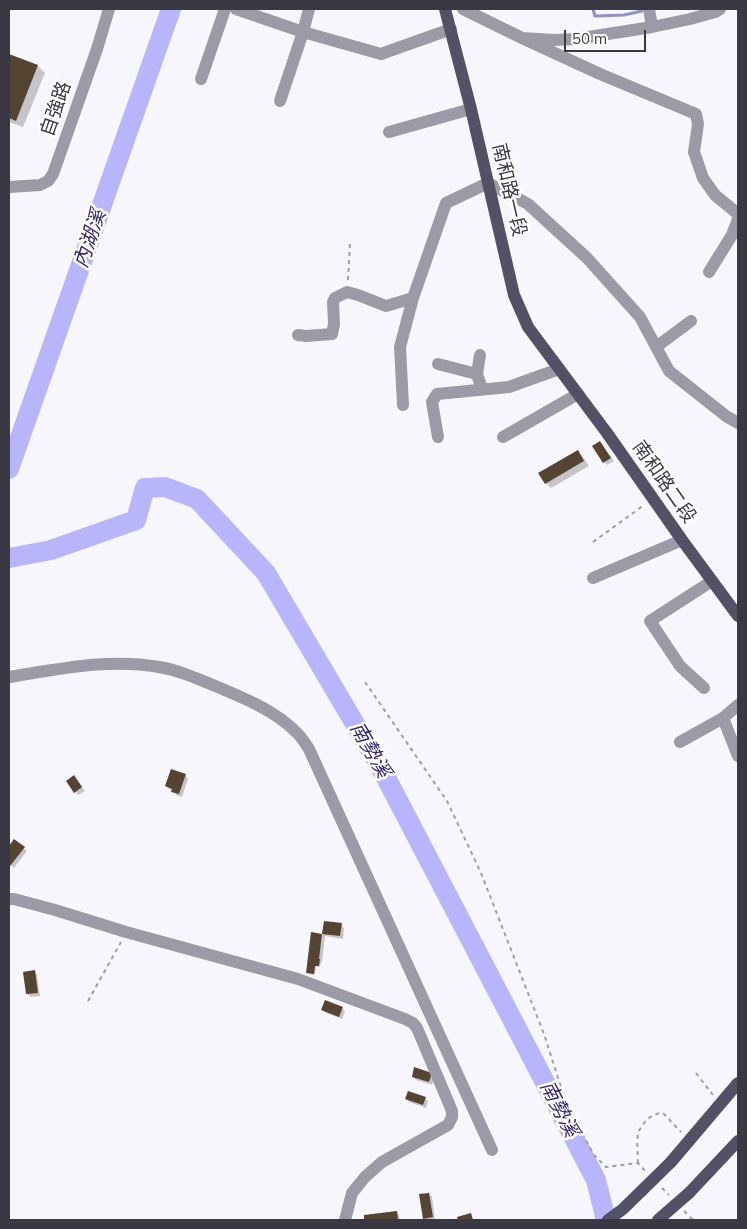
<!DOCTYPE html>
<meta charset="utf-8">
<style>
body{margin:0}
#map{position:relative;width:747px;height:1229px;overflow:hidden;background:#f6f6fc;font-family:Mulish,sans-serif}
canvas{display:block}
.frame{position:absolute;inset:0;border:10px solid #393843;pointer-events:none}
.scale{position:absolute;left:564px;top:30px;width:82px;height:22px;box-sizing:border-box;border:2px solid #393843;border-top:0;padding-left:6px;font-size:15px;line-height:18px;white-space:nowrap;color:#393843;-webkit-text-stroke:4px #fff;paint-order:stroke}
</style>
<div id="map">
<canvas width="747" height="1229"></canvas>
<div class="frame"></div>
<div class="scale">50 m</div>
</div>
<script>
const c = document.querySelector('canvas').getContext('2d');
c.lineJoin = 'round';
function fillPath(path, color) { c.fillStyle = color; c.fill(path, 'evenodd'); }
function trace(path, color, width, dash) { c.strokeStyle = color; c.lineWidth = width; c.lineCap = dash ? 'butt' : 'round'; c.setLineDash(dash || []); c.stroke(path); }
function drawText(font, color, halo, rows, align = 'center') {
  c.font = font + ' Mulish,"Noto Sans TC",sans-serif'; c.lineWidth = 5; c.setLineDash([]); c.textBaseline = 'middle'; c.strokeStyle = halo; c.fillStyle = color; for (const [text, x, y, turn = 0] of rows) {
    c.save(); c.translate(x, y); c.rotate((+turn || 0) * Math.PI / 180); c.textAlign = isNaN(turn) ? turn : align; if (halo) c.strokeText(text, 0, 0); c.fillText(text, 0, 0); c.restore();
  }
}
const shadow = new Path2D(`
 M9 56 38 66 45 73 23 127 9 122Z
 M600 442 614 461 607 465 594 446Z
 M578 452 583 457 589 466 551 488 546 483Z
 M185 775 188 779 182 797 176 795 173 790 169 789 166 786Z
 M77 780 85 791 78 795 67 781Z
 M15 841 27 851 14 868 9 864V848Z
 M325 922 341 925 344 928 343 939 325 936 322 962H321L320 967 316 966 315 975 309 974 308 973 312 934 323 935Z
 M34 971 37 975 40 996 31 997 27 994Z
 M342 1008 345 1011 342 1019 326 1013 323 1010Z
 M415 1069 434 1077 432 1085 416 1080 413 1076Z
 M425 1098 428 1101 426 1108 409 1102 406 1099Z
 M429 1194 432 1197 435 1220H426L424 1218Z
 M396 1212 399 1215 400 1220H365V1216Z`);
const stream = new Path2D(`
 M593 9 595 16 624 15 642 11`);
const river = new Path2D(`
 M9 469 171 9
 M9 558 51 550 136 520 145 488 165 487 197 499 266 573 381 768 596 1180 606 1220`);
const building = new Path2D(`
 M9 54 38 65 16 121 9 118Z
 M600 441 611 458 603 463 592 446Z
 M578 450 584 461 545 484 538 473Z
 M171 769 186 774 179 794 171 792 172 789 165 786Z
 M74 775 82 787 74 793 66 781Z
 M14 839 25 847 10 866 9 865V846Z
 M324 921 342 923 340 936 322 934Z
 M311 932 322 934 319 959H320L319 966H315L314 974 306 973Z
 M35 970 38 993 26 994 23 972Z
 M325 1000 343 1007 339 1017 321 1010Z
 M414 1067 432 1073 429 1082 412 1077Z
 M408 1091 426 1097 423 1105 405 1099Z
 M429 1193 433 1217 423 1219 419 1194Z
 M397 1211 398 1220H364V1215Z
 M471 1213 473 1220H458L457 1217Z`);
const path = new Path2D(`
 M348 280 350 244
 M593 542 644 505
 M365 682 447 801 481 873 544 1034 567 1106 594 1155 606 1167 638 1163 646 1172
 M88 1001 121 942
 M696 1073 713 1095
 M638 1163C638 1155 636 1138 639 1131 644 1121 652 1113 663 1113L681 1132
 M662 1188 669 1195
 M684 1211 693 1220`);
const minor = new Path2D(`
 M236 9 303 32 381 54 451 29
 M463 9 522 38 554 40 576 39 652 27 690 19 715 12 720 9
 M649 9 652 27
 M522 38 600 74 696 114 698 124 694 152 703 178 715 195 738 214
 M201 79 225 9
 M280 101 303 32 309 9
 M389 132 471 109
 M9 187 40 185 48 181 53 174 97 49 109 9
 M709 272 732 235 738 219
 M298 335 306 336 332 334 334 324 333 302 335 298 347 292 358 295 386 306 413 298
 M656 347 691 321
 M438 364 477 374 482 389
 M477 374 480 355
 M403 405 400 347 413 298 446 203 488 183 528 204 587 258 640 317 669 371 726 416 738 423
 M438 437 432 402 437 394 509 387 559 369
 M503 437 578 394
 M593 578 682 540
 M9 677C59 669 109 658 159 667 183 671 205 682 227 691 251 701 277 713 295 731 301 736 305 743 309 749L492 1150
 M704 688 680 666 650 621 712 581
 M723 718 738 756
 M680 742 723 718 738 705
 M9 899H14L55 910 126 932 298 979 405 1019 413 1023 417 1028 452 1111V1117L448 1125 382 1162 365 1177 352 1193 345 1220`);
const major = new Path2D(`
 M445 9 471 109 514 295 528 327 607 433 682 540 738 616
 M671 1162 738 1083
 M689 1193 738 1141`);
const majorBridge = new Path2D(`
 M608 1220 623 1209 671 1162
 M658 1220 689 1193`);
const streetNames = [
 ["自強路",56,109,-71],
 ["南和路一段",509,190,77],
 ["南和路二段",664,482,55]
];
const waterNames = [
 ["內湖溪",90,239,-71],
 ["南勢溪",370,750,60],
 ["南勢溪",559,1109,63]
];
fillPath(shadow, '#0003');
trace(stream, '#9290c4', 3);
trace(river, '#b8b5fc', 20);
fillPath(building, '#554431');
trace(path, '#9f9ea7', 2, [4, 4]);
trace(minor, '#9b9ba7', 12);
trace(major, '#525166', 12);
trace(majorBridge, '#525166', 12);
drawText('19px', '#393843', '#fff', streetNames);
drawText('italic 20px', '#332373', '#fff', waterNames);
</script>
